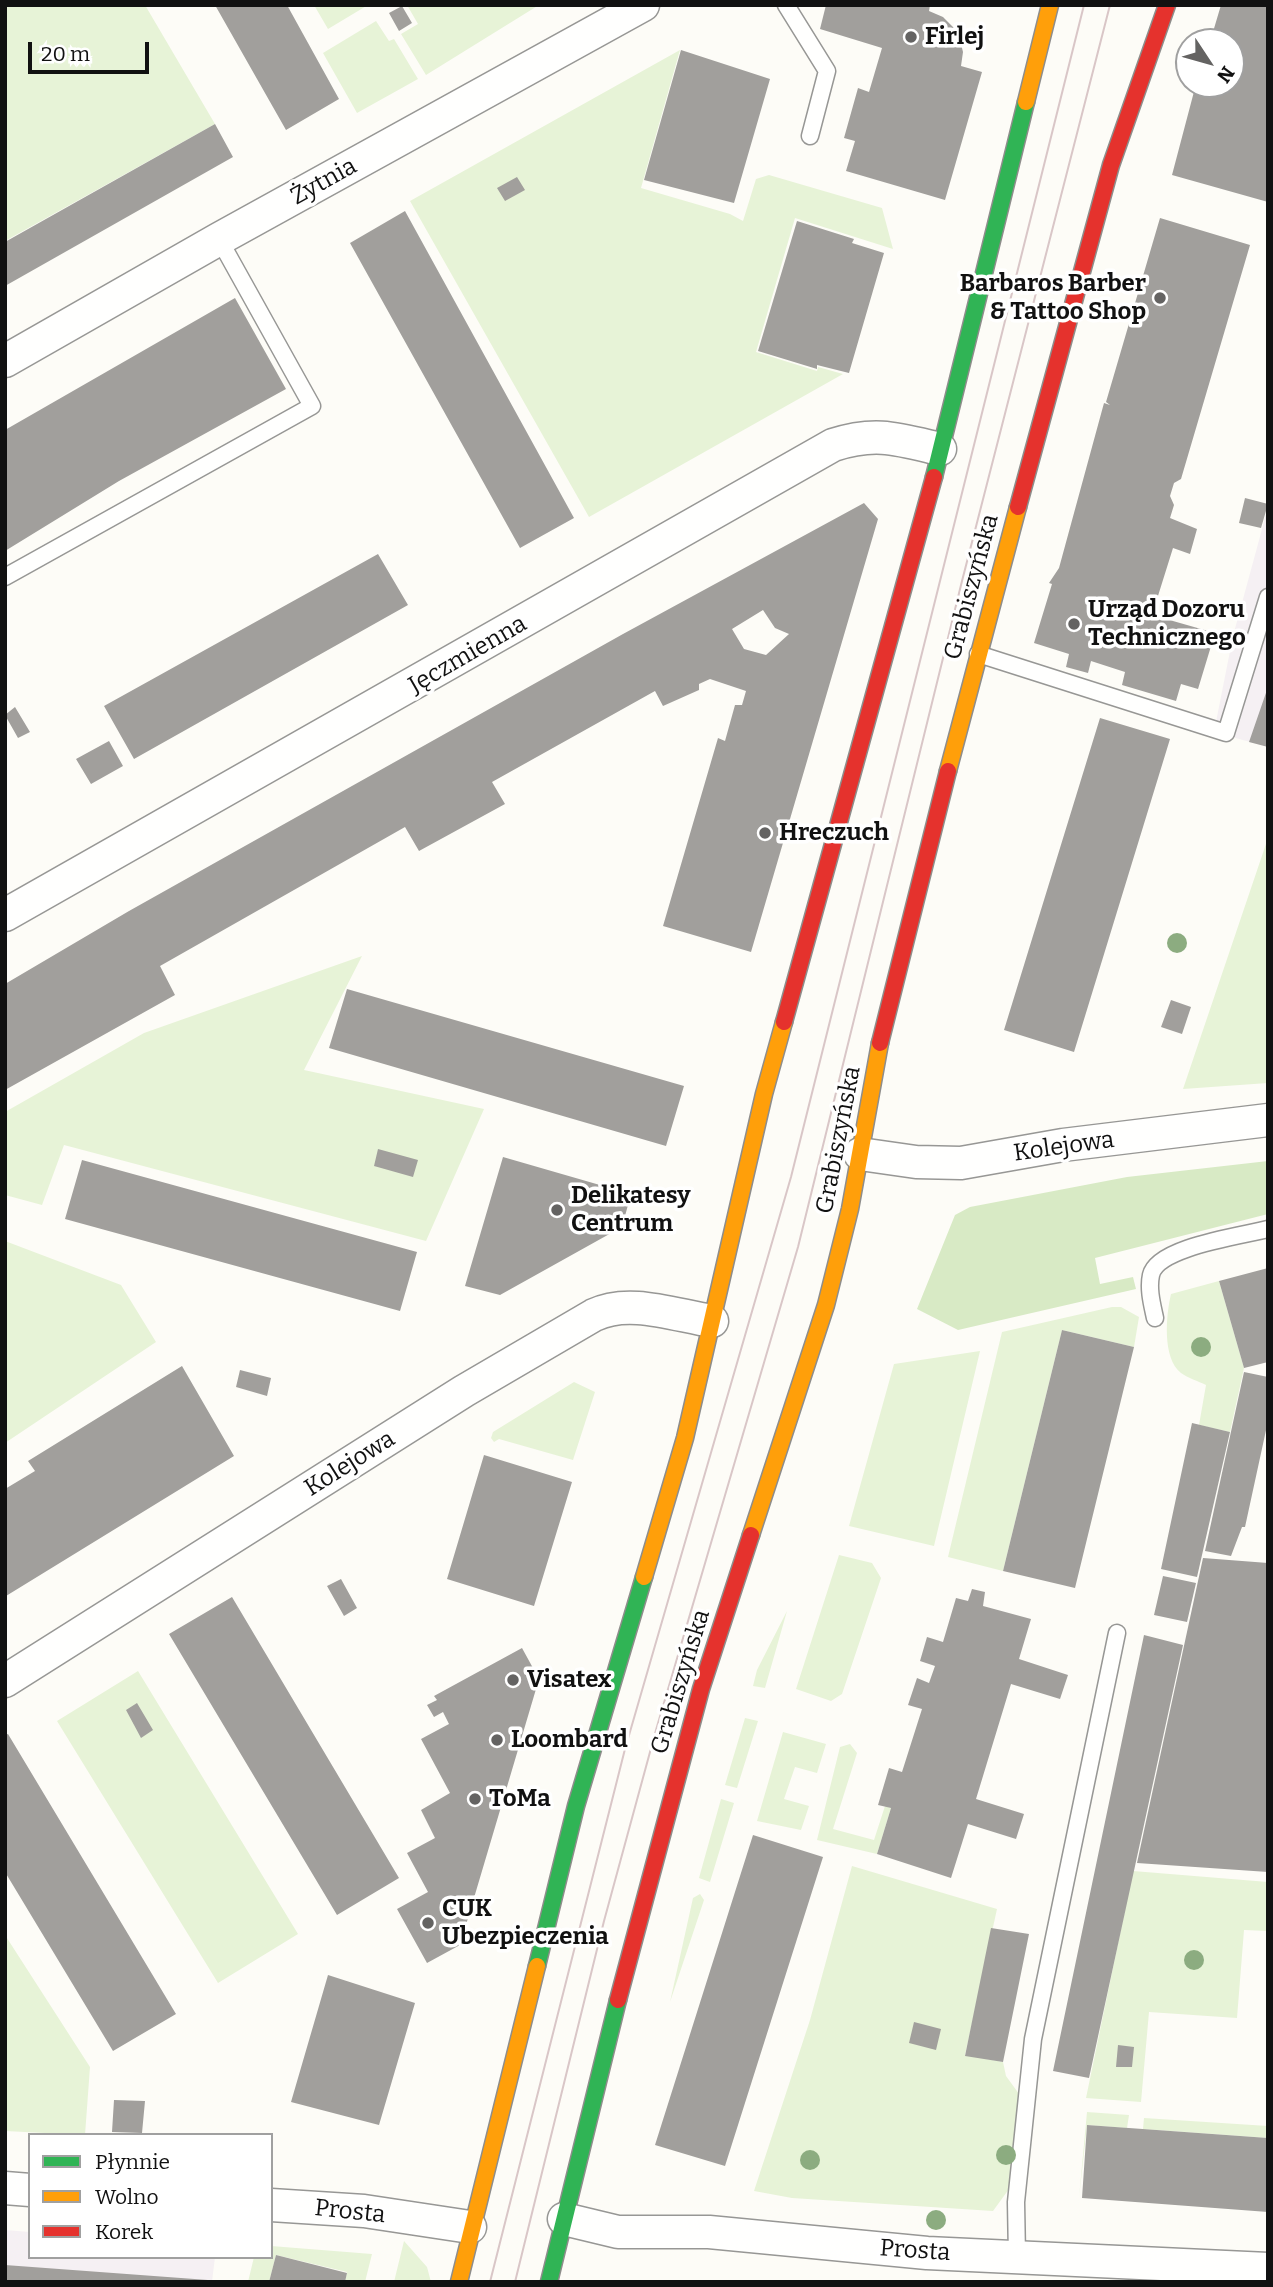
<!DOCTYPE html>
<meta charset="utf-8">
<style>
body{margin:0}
#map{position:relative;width:1273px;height:2287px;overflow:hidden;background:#fdfcf7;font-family:Bitter,serif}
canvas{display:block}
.frame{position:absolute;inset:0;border:7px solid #111;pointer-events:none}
.legend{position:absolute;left:28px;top:2133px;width:245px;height:126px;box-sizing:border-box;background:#fff;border:2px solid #a0a0a0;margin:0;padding:9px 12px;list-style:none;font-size:21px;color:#111}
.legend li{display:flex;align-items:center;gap:14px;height:35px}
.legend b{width:35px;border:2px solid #a0a0a0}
.north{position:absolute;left:1175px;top:28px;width:70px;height:70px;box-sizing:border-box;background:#fff;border:2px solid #a0a0a0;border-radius:50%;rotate:126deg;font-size:19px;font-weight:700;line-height:28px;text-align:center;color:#111}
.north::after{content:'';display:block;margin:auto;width:24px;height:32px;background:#646362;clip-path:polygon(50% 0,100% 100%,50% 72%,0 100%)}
.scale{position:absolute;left:28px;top:42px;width:121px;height:32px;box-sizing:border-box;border:4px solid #111;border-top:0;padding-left:9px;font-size:21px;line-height:24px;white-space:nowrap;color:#111;-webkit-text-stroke:5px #fff;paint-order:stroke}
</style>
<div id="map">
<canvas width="1273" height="2287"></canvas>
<div class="frame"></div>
<ul class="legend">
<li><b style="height:9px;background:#30b455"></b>Płynnie</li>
<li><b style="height:9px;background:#ff9f0a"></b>Wolno</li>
<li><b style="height:9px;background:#e5322d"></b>Korek</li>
</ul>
<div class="north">N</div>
<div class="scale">20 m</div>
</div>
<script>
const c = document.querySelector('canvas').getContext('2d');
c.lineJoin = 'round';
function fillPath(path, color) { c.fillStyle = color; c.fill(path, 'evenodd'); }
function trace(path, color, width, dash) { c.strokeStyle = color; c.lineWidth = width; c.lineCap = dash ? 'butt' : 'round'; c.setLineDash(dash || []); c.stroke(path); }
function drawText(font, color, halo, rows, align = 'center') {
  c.font = font + ' Bitter,serif'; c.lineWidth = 7; c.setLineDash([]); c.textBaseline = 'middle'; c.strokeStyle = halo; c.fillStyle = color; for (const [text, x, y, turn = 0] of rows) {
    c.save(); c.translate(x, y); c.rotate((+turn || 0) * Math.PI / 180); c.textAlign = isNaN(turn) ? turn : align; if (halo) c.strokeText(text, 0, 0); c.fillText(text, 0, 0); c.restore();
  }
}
const industrial = new Path2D(`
 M1268 507V747L1214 732 1233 636Z
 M5 2230 30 2232V2257H215L212 2282H5Z`);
const green = new Path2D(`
 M5 5H145L215 124 5 241Z
 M314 5H368L328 29Z
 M407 5H539L426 75 401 34 418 24Z
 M376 21 389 41 394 39 418 79 357 113 323 53Z
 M680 50 641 188 730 214 743 221 756 179 769 175 882 208 893 249 795 218 756 352 817 371 818 367 843 374 589 517 410 201Z
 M1268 838V1083L1183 1089Z
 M362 956 304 1070 484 1109 426 1241 64 1145 42 1205 5 1195V1112L144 1033Z
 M5 1241 121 1285 156 1342 5 1443Z
 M1219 1281 1244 1368 1230 1432 1199 1425 1206 1385C1198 1381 1188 1378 1181 1373 1162 1358 1166 1315 1171 1294Z
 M1112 1307H1121L1139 1317 1134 1347 1062 1330 1003 1571 948 1557 1002 1332Z
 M980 1351 934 1546 849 1526 894 1364Z
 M574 1382 595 1392 573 1460 499 1439 494 1442 491 1438 493 1432Z
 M839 1555 872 1563 881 1578 842 1694 831 1701 796 1689Z
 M787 1611 765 1688 753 1686 757 1670Z
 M138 1671 298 1934 218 1983 57 1721Z
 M745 1718 758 1721 737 1788 725 1785Z
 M783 1732 826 1744 817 1773 795 1767 784 1799 809 1806 801 1830 757 1821Z
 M850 1744 857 1753 833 1829 874 1840 885 1806 891 1808 877 1854 817 1840 840 1747Z
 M721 1799 734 1803 710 1882 699 1878Z
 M852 1866 997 1909 965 2055 1003 2062 1006 2076 1022 2098 1009 2189 993 2211 792 2198 754 2191 810 2020Z
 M1133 1871 1268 1882V1931L1244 1930 1237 2018 1149 2012 1141 2102 1086 2098Z
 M700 1894 704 1900 670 2002 693 1898Z
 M5 1935 90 2067 85 2135 5 2131Z
 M1087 2112 1129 2115 1127 2128 1087 2125 1079 2198Z
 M1144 2118 1268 2126V2138L1143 2129Z
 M404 2241 427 2267 431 2282H394Z
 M271 2246 372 2254 365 2282H345L347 2272 276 2255 269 2282H248L254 2257H271Z`);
const forest = new Path2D(`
 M1268 1161V1214L1095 1258 1100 1284 1133 1277 1136 1289 958 1330 917 1309 955 1215 970 1207 1127 1177Z`);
const building = new Path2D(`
 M215 5H287L339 99 286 130Z
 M826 5H930L929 11 943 17 958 32 963 52 961 66 982 72 945 200 846 171 855 141 844 138 858 88 869 92 882 48 820 29Z
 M1221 5 1268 6V202L1172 175 1196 84H1231V42H1210Z
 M402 6 412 23 399 31 389 13Z
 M681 50 770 79 734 203 644 180Z
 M215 124 233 157 5 286V242Z
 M517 177 525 190 505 201 497 188Z
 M405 211 574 518 520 548 350 243Z
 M1160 218 1250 245 1181 479 1174 483 1170 496 1174 505 1170 518 1197 529 1190 554 1173 548 1152 615 1215 633 1198 689 1181 684 1176 701 1122 685 1125 672 1091 661 1088 673 1066 667 1069 654 1034 643 1052 584 1049 583 1059 568 1104 403 1110 405 1106 402Z
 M797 221 854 239 852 243 884 253 849 373 817 365V369L758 351Z
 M235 298 286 389 119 481 5 551V430Z
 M1245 498 1268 504 1261 528 1239 523Z
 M864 503 878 519 751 952 663 926 718 738 725 741 735 705H742L746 691 710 679 699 684V690L663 706 655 691 492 782 505 804 419 851 405 827 160 966 175 995 5 1090V984L129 911 623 634ZM763 610 775 628 789 634 766 655 744 649 732 629Z
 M378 554 408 605 134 759 104 706Z
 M1268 687V747L1249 742Z
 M15 707 30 732 18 738 5 715Z
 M1100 718 1170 739 1074 1052 1004 1030Z
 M109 741 123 766 91 784 76 759Z
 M347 989 684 1086 666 1146 329 1048Z
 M1171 1000 1191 1007 1182 1034 1161 1027Z
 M378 1149 418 1160 413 1177 374 1166Z
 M503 1157 631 1194 622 1227 500 1295 465 1286Z
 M82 1160 417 1252 400 1311 65 1219Z
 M1268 1268V1362L1244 1368 1219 1281Z
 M1062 1330 1134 1347 1075 1588 1003 1571Z
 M182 1366 234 1456 6 1596 5 1489 35 1471 28 1461Z
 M240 1370 271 1378 267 1396 236 1387Z
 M1244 1372 1268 1377V1421L1245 1527H1242L1231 1556 1205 1551Z
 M1192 1423 1230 1432 1197 1577 1161 1569Z
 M484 1455 572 1482 534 1606 447 1579Z
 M1203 1558 1268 1563V1872L1137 1863Z
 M1163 1576 1196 1583 1187 1622 1154 1615Z
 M341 1579 357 1608 344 1616 327 1586Z
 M972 1589 985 1592 983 1606 1031 1619 1019 1659 1068 1675 1060 1699 1011 1684 976 1799 1024 1814 1016 1839 968 1824 951 1878 877 1854 891 1808 878 1805 889 1768 902 1772 922 1709 908 1705 917 1678 929 1683 935 1666 920 1661 927 1637 943 1642 956 1598 968 1601Z
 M232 1597 399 1878 337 1915 169 1634Z
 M1144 1635 1183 1645 1089 2078 1053 2071Z
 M522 1648 539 1679 460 1945 427 1963 397 1909 428 1892 407 1853 435 1838 421 1810 450 1793 421 1739 449 1724 443 1712 434 1717 427 1705 437 1700 434 1696Z
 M137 1703 153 1730 141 1738 126 1710Z
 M8 1734 176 2014 113 2051 5 1872V1735Z
 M753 1835 823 1857 725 2166 655 2145Z
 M991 1928 1029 1934 1003 2062 965 2056Z
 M328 1975 415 2003 379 2125 291 2102Z
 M914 2022 941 2029 936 2050 909 2043Z
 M1118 2045 1134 2047 1132 2067H1116Z
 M114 2100 145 2101 142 2133 112 2132Z
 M1087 2125 1268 2138V2212L1082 2198Z
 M276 2255 347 2273 345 2282H269Z
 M5 2265 208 2280V2282H5Z`);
const lane = new Path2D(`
 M786 5 827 71 810 136
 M5 577 312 406 219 239
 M978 654 1226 733 1268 597
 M1155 1318C1152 1304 1148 1289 1151 1275 1157 1247 1241 1236 1268 1229
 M1017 2257 1016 2202 1033 2039 1117 1633`);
const street = new Path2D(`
 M5 361 219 239 643 5
 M5 915 833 445C876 431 898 439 940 449
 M860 1154 916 1162 961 1163 1063 1145 1268 1120
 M5 1681 464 1391 594 1315C629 1298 674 1315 712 1321
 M5 2188 30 2190
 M271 2205 364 2211 470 2227
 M564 2219 618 2232H709L927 2253 1268 2269`);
const fast = new Path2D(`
 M934 477 1026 102
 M537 1966 576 1806 644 1577
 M549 2282 618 2000`);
const slow = new Path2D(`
 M1026 102 1050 5
 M948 771 1018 507
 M751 1535 826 1305 850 1209 880 1043
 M644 1577 685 1438 764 1094 784 1022
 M459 2282 537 1966`);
const jam = new Path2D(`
 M1018 507 1111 165 1167 5
 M784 1022 934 477
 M880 1043 948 771
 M618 2000 701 1689 751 1535`);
const tram = new Path2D(`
 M490 2282 625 1749 791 1177 1084 5
 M515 2282 604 1921 656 1730 798 1247 962 581 1110 5`);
const trees = [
 [1177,943],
 [1201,1347],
 [1194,1960],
 [1006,2155],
 [810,2160],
 [936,2220]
];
const markers = [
 [911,37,7,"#646362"],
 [1160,298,7,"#646362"],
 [1074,624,7,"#646362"],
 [765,833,7,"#646362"],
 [557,1210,7,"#646362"],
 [513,1680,7,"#646362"],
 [497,1740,7,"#646362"],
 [475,1799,7,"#646362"],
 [428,1923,7,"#646362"]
];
const poiNames = [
 ["Firlej",925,37],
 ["Barbaros Barber",1146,284,"right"],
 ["& Tattoo Shop",1146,312,"right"],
 ["Urząd Dozoru",1088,610],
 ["Technicznego",1088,638],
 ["Hreczuch",779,833],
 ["Delikatesy",571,1196],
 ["Centrum",571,1224],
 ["Visatex",527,1680],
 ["Loombard",511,1740],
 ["ToMa",489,1799],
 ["CUK",442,1909],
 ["Ubezpieczenia",442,1937]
];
const streetNames = [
 ["Żytnia",324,182,-29],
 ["Grabiszyńska",972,587,-75],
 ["Jęczmienna",468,655,-30],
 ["Grabiszyńska",839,1140,-79],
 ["Kolejowa",1064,1147,-8],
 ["Kolejowa",350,1464,-32],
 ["Grabiszyńska",681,1682,-73],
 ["Prosta",350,2212,6],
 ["Prosta",915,2251,4]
];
fillPath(industrial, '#f5f0f3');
fillPath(green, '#e7f3d7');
fillPath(forest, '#d8eac5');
fillPath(building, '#a19f9c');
trace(lane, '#979795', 19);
trace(street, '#979795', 35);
trace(fast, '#8e8d8b', 19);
trace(slow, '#8e8d8b', 19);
trace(jam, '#8e8d8b', 19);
trace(lane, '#fffffe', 16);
trace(street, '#fffffe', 32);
trace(fast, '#30b455', 16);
trace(slow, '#ff9f0a', 16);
trace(jam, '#e5322d', 16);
trace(tram, '#d9c6c7', 2);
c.fillStyle = '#8cac80';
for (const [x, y] of trees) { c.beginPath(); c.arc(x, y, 10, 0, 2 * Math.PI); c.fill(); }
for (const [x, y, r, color] of markers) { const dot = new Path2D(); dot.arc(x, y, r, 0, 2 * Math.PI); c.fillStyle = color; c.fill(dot); trace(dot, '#fff', 2.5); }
drawText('bold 24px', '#111', '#fff', poiNames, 'left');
drawText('24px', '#111', '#fff', streetNames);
</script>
